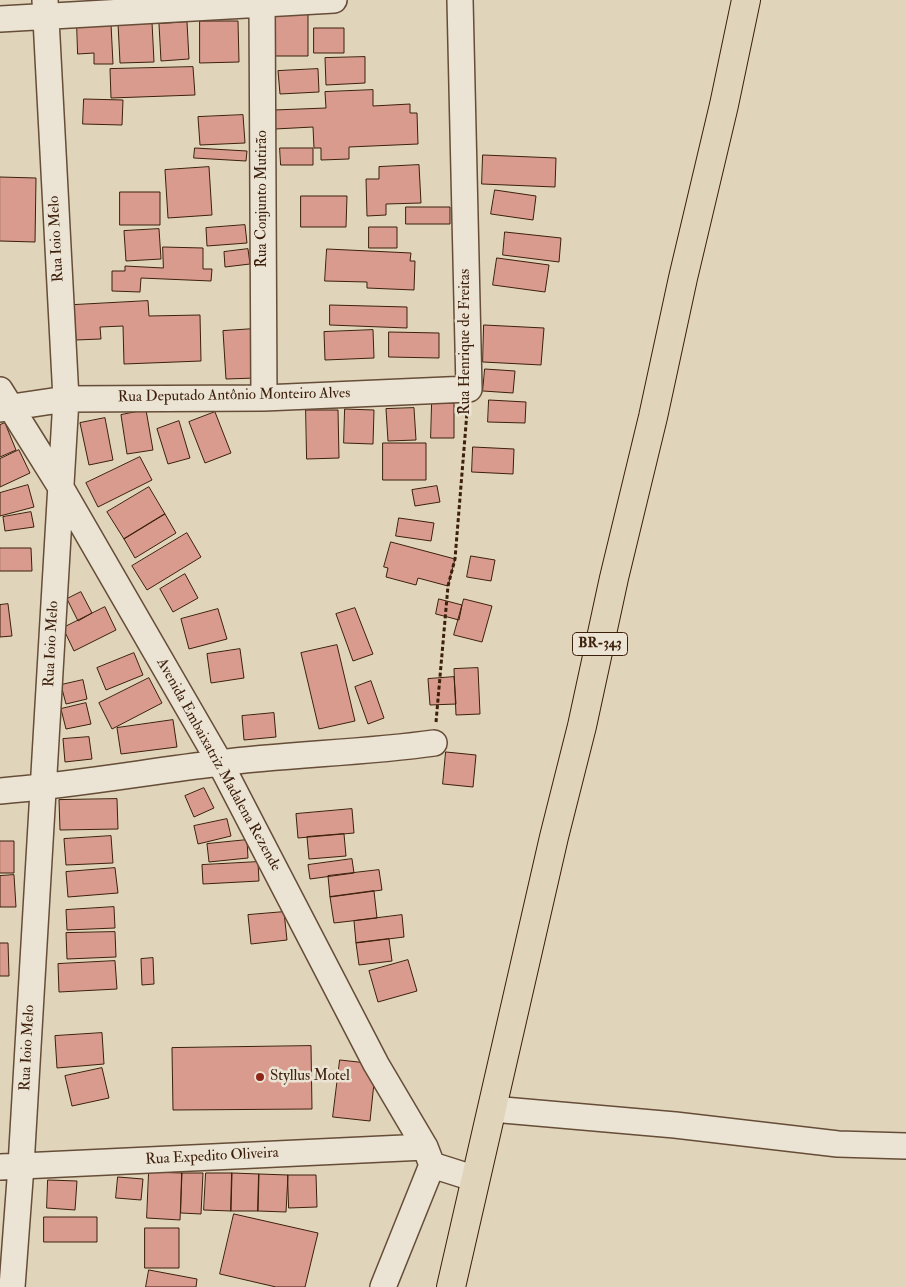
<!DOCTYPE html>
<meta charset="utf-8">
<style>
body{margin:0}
canvas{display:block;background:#e0d4bb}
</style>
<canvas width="906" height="1287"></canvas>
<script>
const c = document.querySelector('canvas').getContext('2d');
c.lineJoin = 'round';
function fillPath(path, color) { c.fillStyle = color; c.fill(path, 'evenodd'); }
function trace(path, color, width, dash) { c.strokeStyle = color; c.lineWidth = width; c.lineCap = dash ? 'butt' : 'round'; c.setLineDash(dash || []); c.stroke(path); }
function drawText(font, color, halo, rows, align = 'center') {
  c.font = font + ' "IM FELL Double Pica",serif'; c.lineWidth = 5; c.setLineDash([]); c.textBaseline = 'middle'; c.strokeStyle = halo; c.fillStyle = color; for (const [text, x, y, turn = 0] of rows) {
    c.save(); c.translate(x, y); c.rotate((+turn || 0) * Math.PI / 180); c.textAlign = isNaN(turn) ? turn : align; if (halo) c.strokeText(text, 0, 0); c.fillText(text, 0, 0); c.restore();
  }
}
const building = new Path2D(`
 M275 13H308V56H275Z
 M200 21H238L239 62 200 63Z
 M152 22 154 62 120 63 118 23Z
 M187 22 189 59 161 61 159 24Z
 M77 24H111L113 64H94V53L78 54Z
 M314 28H344V53H314Z
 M365 57V83L326 85 325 58Z
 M193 67 195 95 111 98 110 69Z
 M318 69 319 92 280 94 278 71Z
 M373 90V106L410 104V113H417L418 144 349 147V159L321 160V148H314L313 127 275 129 274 110 326 108 325 92Z
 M84 99 123 100 122 125 83 124Z
 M243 115 245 143 200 145 198 117Z
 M195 148 247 151 246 161 194 158Z
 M280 148H313V165H281Z
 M483 155 556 158 555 187 482 184Z
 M419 165 421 203 386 204V215L367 216 366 179H379V167Z
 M209 167 212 215 168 218 165 170Z
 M0 177 36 178 35 242 0 241Z
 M495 190 536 196 533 220 491 214Z
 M120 192H160V225H120Z
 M301 196H347L346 227H301Z
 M406 207H450V224H406Z
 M245 225 247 243 207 246 206 228Z
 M369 227H397V248H369Z
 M159 229 161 259 126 261 124 231Z
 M505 232 561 238 559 262 503 255Z
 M163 247 203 248V269H212L211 281 141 278 140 292 112 291V271H125V266L163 268Z
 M248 249 250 264 225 267 224 252Z
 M327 249 411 253 410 261H415L414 290 367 288V282L325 281Z
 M497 258 549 265 545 292 493 285Z
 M148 301 149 316 200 315 201 361 124 364 123 326 100 327 101 339 76 340 74 305Z
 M330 305 407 307V328L330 325Z
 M484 325 544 328 541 365 483 362Z
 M254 329 256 378 226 379 223 331Z
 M373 330 374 358 325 360 324 332Z
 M389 332 439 333V358L389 357Z
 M485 369 515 371 513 393 483 391Z
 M489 400 526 402 525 423 488 422Z
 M432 403H454V438H431Z
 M414 408 416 440 388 441 386 409Z
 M345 409 374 410 373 444 344 443Z
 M146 410 153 450 127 454 121 415Z
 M306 410H338L339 458 307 459Z
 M215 412 231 453 205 463 189 422Z
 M105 418 113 460 89 465 80 423Z
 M179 421 190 458 168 464 157 429Z
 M5 423 16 450 0 457V425Z
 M383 443H426V480H383Z
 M473 447 514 449 513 474 472 472Z
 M19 450 30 473 0 487V459Z
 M140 457 152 480 98 507 86 483Z
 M28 485 34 507 0 516V493Z
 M437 486 440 502 415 506 412 490Z
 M149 487 165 514 124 539 107 512Z
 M31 512 34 527 5 531 3 517Z
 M165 514 176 533 135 558 124 539Z
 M399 518 434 523 431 541 396 536Z
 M187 533 201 557 147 590 132 566Z
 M391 542 455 559 448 586 418 578 416 585 386 577 388 568 384 567Z
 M0 548H31L32 571H0Z
 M471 556 495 560 491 581 467 577Z
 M185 574 198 598 173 612 160 589Z
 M81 592 92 613 78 621 67 599Z
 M439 599 462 605 459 620 436 614Z
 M464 599 492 606 482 642 454 635Z
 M8 604 12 636 0 637V605Z
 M105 607 116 630 74 651 63 628Z
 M355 608 373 654 353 661 336 614Z
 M218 609 227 639 189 649 181 619Z
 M337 645 355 721 319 729 301 653Z
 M240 649 244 678 211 683 207 654Z
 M134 653 143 675 106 690 97 668Z
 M478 668 480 714 456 715 454 669Z
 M454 677 456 704 430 705 428 679Z
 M149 678 162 703 112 729 99 703Z
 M83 680 87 699 66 704 61 685Z
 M371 681 384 718 368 724 355 687Z
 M86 703 91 724 66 729 61 709Z
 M274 713 276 737 244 740 242 716Z
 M173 720 177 747 121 754 117 728Z
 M89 737 92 759 65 762 63 739Z
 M446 752 476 755 473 787 443 784Z
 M204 788 214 808 194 817 185 796Z
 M117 799 118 829 60 830 59 800Z
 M352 809 354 833 298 838 296 814Z
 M227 819 231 836 198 844 194 826Z
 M344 834 346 856 309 859 307 837Z
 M111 836 113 863 66 865 64 839Z
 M247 840 248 858 209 862 207 844Z
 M0 841H14V873H0Z
 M352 859 354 873 310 879 308 865Z
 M258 862 259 881 203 884 202 865Z
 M115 868 118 893 68 897 66 872Z
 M379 870 382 890 330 897 328 876Z
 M14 875 16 907H0V876Z
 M374 891 377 918 334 923 330 897Z
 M114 907 115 928 67 930 66 910Z
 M284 912 287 940 251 944 248 915Z
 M402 915 404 937 356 943 354 921Z
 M115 932 116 957 67 959 66 933Z
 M389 939 392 961 359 965 356 943Z
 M0 943H8L9 976H0Z
 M153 958 154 984 142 985 141 959Z
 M408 960 417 991 378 1002 369 971Z
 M115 961 117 989 59 992 58 964Z
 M102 1033 104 1064 57 1068 55 1036Z
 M311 1046 312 1109 173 1110 172 1048Z
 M340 1060 376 1064 370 1121 333 1117Z
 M102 1068 109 1098 72 1106 65 1076Z
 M149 1172 182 1173 180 1220 147 1218Z
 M182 1173H203L201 1214 181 1213Z
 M206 1173H232L231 1211 204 1210Z
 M232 1173 259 1174 258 1211H231Z
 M259 1174 288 1175 286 1212 258 1211Z
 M288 1175H316L317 1207 289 1208Z
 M118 1177 143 1179 141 1200 116 1198Z
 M48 1180 77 1181 75 1210 47 1208Z
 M234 1214 318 1233 305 1287H276L220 1274Z
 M44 1217H97V1242H44Z
 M145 1228H179V1268H145Z
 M149 1270 197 1279 196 1287H146Z`);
const path = new Path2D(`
 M436 722 448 586 455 559 467 412`);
const minor = new Path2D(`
 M262 0 264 398
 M0 19 334 0
 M0 390 60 486 220 763 376 1064 425 1147 432 1165 476 1179
 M0 409 66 399 264 398 469 389 460 0
 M0 791C73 785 146 772 219 763 290 754 362 753 434 743
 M492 1109 675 1125 838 1144 906 1146
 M0 1167 425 1147
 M12 1287 21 1166 66 399 45 0
 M383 1287 432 1165`);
const trunk = new Path2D(`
 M451 1287 554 837 582 726 614 578 653 417 683 278 724 105 746 0`);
const markers = [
 [260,1077,5,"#8f2418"]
];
const shields = [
 [600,644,55]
];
const shieldNames = [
 ["BR-343",600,644]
];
const streetNames = [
 ["Rua Conjunto Mutirão",263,199,-90],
 ["Rua Ioio Melo",57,239,-93],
 ["Rua Henrique de Freitas",466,342,-90],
 ["Rua Deputado Antônio Monteiro Alves",234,396,-1],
 ["Rua Ioio Melo",52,644,-87],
 ["Avenida Embaixatriz Madalena Rezende",218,765,61],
 ["Rua Ioio Melo",28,1048,-87],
 ["Rua Expedito Oliveira",212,1157,-3]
];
const poiNames = [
 ["Styllus Motel",270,1077]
];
fillPath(building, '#d89b8e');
trace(building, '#3d200b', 1);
trace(minor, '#664d37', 28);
trace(trunk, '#3d200b', 30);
trace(path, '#3d200b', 3, [4, 2.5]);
trace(minor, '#ebe3d3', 25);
trace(trunk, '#e0d4bb', 28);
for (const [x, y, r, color] of markers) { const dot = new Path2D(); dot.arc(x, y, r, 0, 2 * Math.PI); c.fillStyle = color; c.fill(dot); trace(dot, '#ebe3d3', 2); }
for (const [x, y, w] of shields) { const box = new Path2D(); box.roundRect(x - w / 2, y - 11.5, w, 23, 4); c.fillStyle = '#ebe3d3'; c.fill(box); trace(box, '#3d200b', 1); }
drawText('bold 14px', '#3d200b', null, shieldNames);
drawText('15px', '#3d200b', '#ebe3d3', streetNames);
drawText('15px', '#3d200b', '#ebe3d3', poiNames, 'left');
</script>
